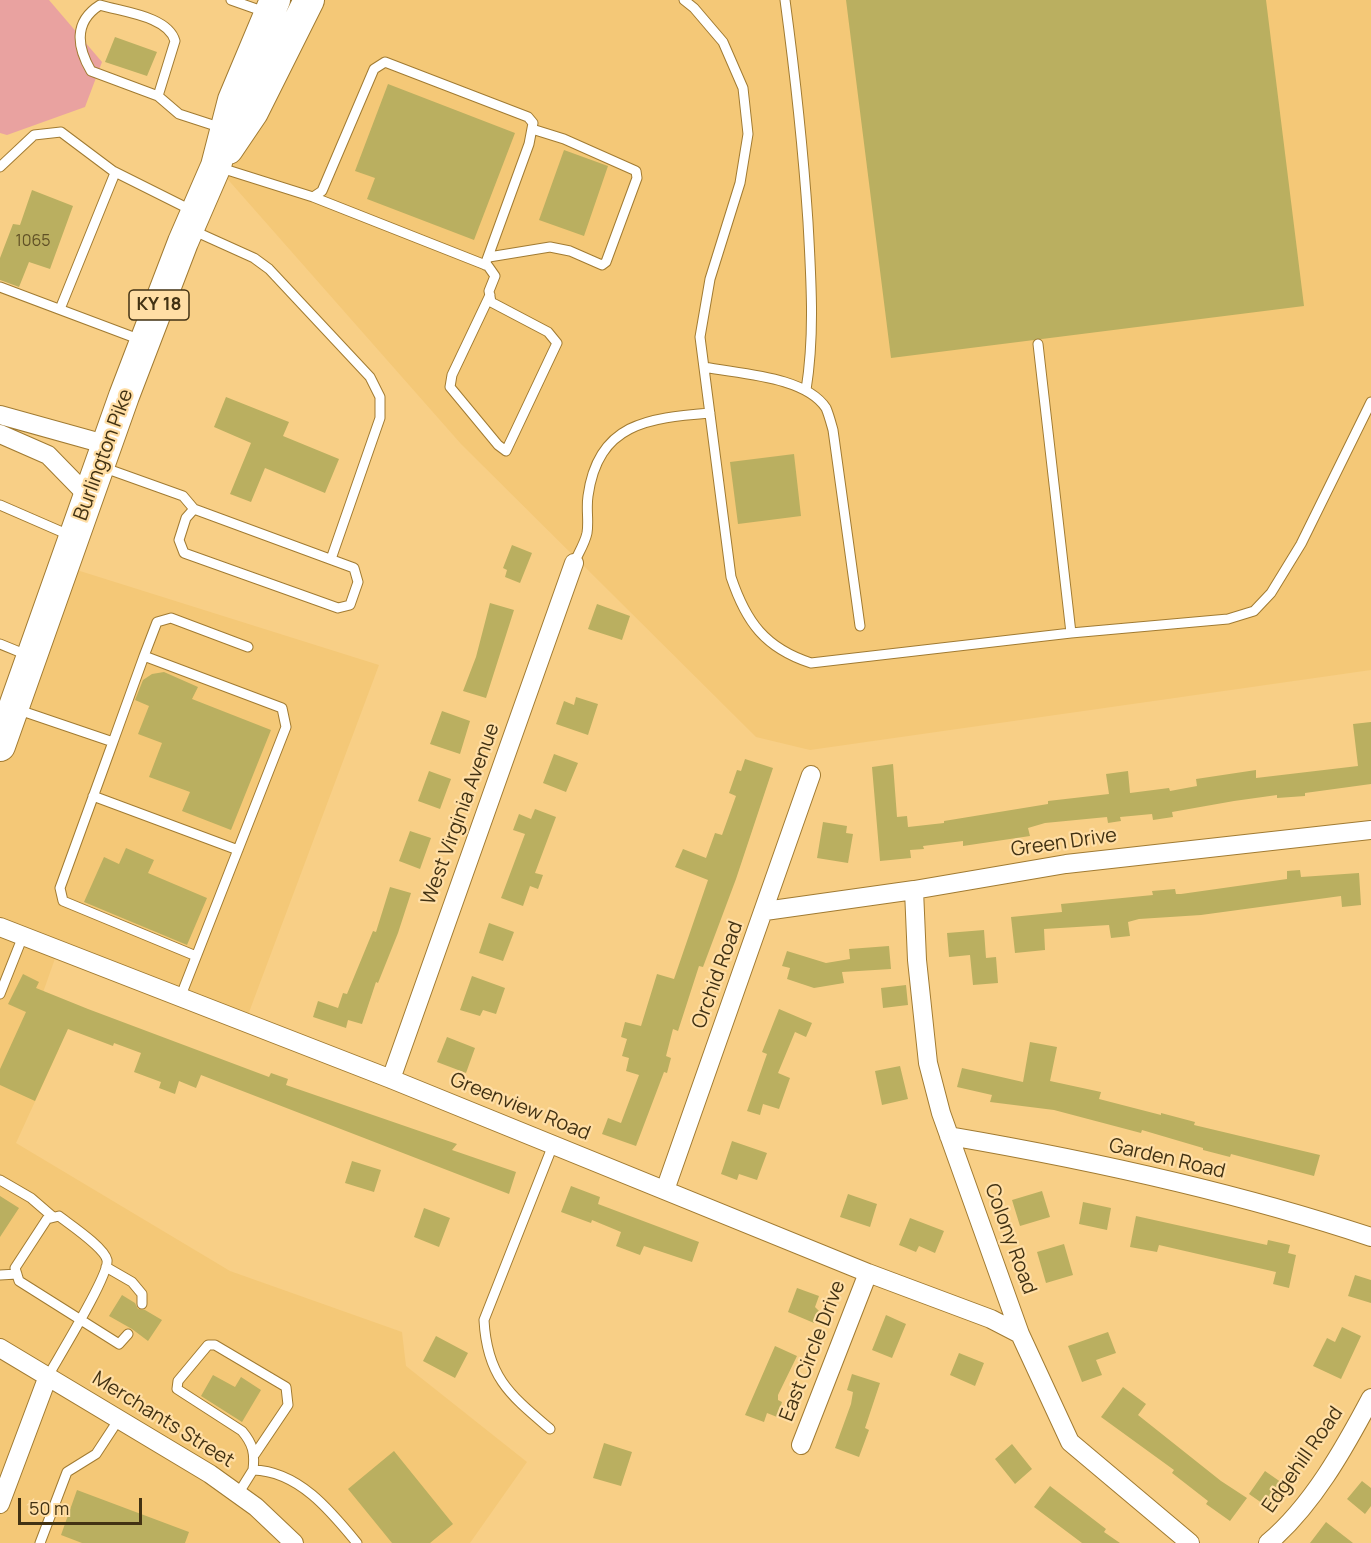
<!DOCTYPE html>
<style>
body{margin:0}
#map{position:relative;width:1371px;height:1543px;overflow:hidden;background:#f8cf86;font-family:Manrope,sans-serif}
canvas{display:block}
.scale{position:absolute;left:18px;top:1498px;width:124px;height:27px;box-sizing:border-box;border:3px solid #423213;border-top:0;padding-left:8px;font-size:18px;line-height:21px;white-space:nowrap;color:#423213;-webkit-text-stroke:4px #ffdea5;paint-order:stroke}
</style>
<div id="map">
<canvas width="1371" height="1543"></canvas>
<div class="scale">50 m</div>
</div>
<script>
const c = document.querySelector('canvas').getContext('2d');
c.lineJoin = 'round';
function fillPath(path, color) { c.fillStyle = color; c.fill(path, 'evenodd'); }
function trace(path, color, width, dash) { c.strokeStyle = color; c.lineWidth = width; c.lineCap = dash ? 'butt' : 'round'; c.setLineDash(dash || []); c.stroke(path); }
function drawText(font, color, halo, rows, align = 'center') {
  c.font = font + ' Manrope,sans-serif'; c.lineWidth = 4.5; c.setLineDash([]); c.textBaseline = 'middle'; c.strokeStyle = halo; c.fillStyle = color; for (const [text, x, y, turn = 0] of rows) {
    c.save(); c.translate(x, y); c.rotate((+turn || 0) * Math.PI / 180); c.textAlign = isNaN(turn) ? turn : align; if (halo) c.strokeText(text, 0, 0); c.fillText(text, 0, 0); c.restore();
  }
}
const built = new Path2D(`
 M309 0H1371V670L810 750 756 737 461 444 216 166Z
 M64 566 379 665 245 1023 58 950 28 1035 59 1049 16 1143 230 1271 402 1332 406 1366 527 1462 470 1543H0V746Z`);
const green = new Path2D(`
 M0 0H49L102 62 85 107 7 135 0 133Z`);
const building = new Path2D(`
 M846 0H1266L1304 306 891 358Z
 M115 37 157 52 147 76 105 62Z
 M388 84 515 133 474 240 367 199 375 178 355 171Z
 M564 150 608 166 584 236 539 220Z
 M32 190 73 206 50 269 29 262 19 287 0 280V258L13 224 20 225Z
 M226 397 289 422 283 436 339 459 325 493 265 468 251 502 230 494 251 443 214 427Z
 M794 454 801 516 738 524 730 462Z
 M512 545 532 553 520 583 505 577 507 570 503 568Z
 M490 603 514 610 486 698 463 691 476 657Z
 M597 604 630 616 622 640 588 629Z
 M164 672 198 687 192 699 271 730 231 830 182 811 190 792 149 777 162 743 138 734 149 706 135 700 143 680 152 674Z
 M576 697 598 704 588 735 556 724 564 701 574 705Z
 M442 711 470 721 460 754 430 744Z
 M1371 722V784L1305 793V796L1277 798V795L1234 801 1172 812 1173 817 1153 820 1152 814 1120 817 1121 821 1108 823 1107 817 1045 823 1028 828 1030 836 963 846V841L923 846 924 849 910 850 911 858 880 861 872 767 893 764 897 817 907 816 908 827 944 823V821L1048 804V801L1109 794 1106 774 1128 771 1130 793 1169 788 1170 791 1197 786 1196 779 1256 770V778L1358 766 1353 724Z
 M554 754 578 763 566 792 543 783Z
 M745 759 773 768 736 879 703 967 699 966 678 1031 673 1029 666 1056 671 1058 667 1073 664 1072 636 1146 602 1134 608 1118 621 1123 639 1075 626 1071 629 1058 622 1056 627 1039 621 1037 625 1022 641 1026 657 974 674 979 708 880 675 867 683 849 706 858 715 833 722 835 736 796 729 793 737 770 741 771Z
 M429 771 451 779 440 809 418 801Z
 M535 809 556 817 535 873 543 875 538 889 530 886 523 906 501 898 525 834 513 830 519 814 531 819Z
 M823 822 847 826 846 833 853 834 848 863 817 858Z
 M410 831 431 838 420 869 399 861Z
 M126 848 154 860 148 873 207 898 187 945 84 902 104 857 119 864Z
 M1300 870 1301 877 1359 873 1361 905 1342 907 1341 896 1201 915 1139 919 1128 922 1130 936 1111 938 1109 925 1044 929 1045 950 1015 953 1011 917 1062 912 1061 904 1153 895 1152 891 1175 889 1176 894H1181L1287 879V871Z
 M390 887 411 893 398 933 378 983 376 982 362 1024 348 1020 346 1028 313 1017 318 1001 338 1008 343 993 347 994 373 931 376 932Z
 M489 923 514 932 503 961 479 953Z
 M984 930 986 958 996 957 998 983 973 985 970 955 949 957 947 933Z
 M889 946 891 969 842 972 844 983 814 988 787 979 790 968 782 966 787 951 826 963 850 959 849 949Z
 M23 974 39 982 36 988 88 1009 269 1077 271 1073 288 1079 286 1085 457 1144 452 1150 516 1172 509 1194 201 1075 196 1088 179 1081 175 1094 159 1088 161 1082 134 1072 141 1053 114 1043 113 1046 68 1029 35 1101 0 1085V1069L26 1012 8 1004Z
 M472 976 505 988 496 1014 483 1010 480 1016 460 1010Z
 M906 985 908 1005 883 1008 881 988Z
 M779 1009 812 1023 806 1037 795 1032 778 1073 790 1078 779 1109 763 1104 760 1115 747 1111 767 1054 762 1052Z
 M447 1037 475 1048 466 1073 437 1062Z
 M1030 1042 1057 1047 1050 1081 1101 1092 1099 1099 1161 1115V1113L1195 1122 1194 1125 1320 1155 1314 1176 1231 1154 1230 1157 1203 1150V1148L1142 1130 1141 1133 1054 1110 990 1102 992 1095 957 1087 962 1068 1023 1082Z
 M900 1066 908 1099 882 1105 875 1071Z
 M732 1141 767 1153 757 1180 739 1174 737 1180 721 1174Z
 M352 1161 381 1170 374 1192 345 1183Z
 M571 1186 600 1197 598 1204 699 1242 692 1262 644 1246 640 1255 616 1246 621 1232 592 1220 591 1223 561 1212Z
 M1042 1191 1050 1217 1020 1226 1012 1200Z
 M848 1194 877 1204 870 1227 840 1217Z
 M0 1196 19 1208 0 1237Z
 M1083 1202 1111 1208 1107 1230 1079 1224Z
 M424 1208 450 1218 439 1247 414 1237Z
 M1136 1216 1267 1245 1268 1240 1290 1245 1288 1253 1296 1255 1289 1288 1273 1284 1276 1272 1159 1245 1157 1252 1130 1247Z
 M910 1218 944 1231 935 1253 919 1246 916 1252 899 1245Z
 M1064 1244 1073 1275 1046 1283 1037 1252Z
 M1355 1275 1371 1280V1303L1348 1296Z
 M797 1288 819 1296 815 1307 819 1311 814 1323 788 1312Z
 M122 1295 135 1303 138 1309 145 1310 162 1320 148 1341 132 1329 109 1316Z
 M886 1315 906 1324 892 1358 872 1350Z
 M1342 1327 1361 1336 1341 1379 1313 1366 1327 1338 1335 1342Z
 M1108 1332 1116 1353 1096 1360 1102 1375 1082 1382 1068 1346Z
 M436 1336 468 1353 455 1378 423 1361Z
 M775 1346 797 1356 778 1395V1400L782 1402 777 1417 767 1413 764 1422 745 1415Z
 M959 1353 984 1363 975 1386 950 1375Z
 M852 1374 880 1383 865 1428 869 1430 859 1457 835 1448 851 1404 853 1392 847 1390Z
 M213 1375 235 1387 241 1377 261 1390 242 1422 201 1396Z
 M1123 1387 1146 1404 1138 1415 1221 1481 1247 1498 1230 1521 1206 1504 1208 1501 1172 1473 1174 1470 1101 1417Z
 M604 1443 632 1452 621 1486 593 1478Z
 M1012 1444 1032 1469 1015 1484 995 1459Z
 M394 1451 453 1524 430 1543H392L348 1489Z
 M1265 1471 1285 1485 1269 1508 1249 1494Z
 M1362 1481 1371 1488V1506L1365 1514 1347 1499Z
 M1050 1486 1106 1529 1104 1532 1120 1543H1082L1034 1507Z
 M77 1490 189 1532 185 1543H82L61 1535Z
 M1326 1522 1353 1543H1310Z`);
const lane = new Path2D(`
 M231 0 265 12
 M684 0 694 8 723 42 743 88 748 134 740 183 710 279 700 337 731 577C746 622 765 648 811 663L1071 633 1228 619 1254 611 1271 593 1301 544 1371 402
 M785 0C795 74 803 148 808 222 811 279 815 334 806 390
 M158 96 91 71C77 47 73 22 100 5 122 12 168 16 175 41L158 96 179 114 222 128
 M0 167 34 135 61 132 113 171 193 211
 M221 168 313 197 322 191 374 69 385 62 528 117 533 123 529 144 485 265
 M313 197 488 266 495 276 489 291 491 302 548 332 557 343 506 451 498 445 450 387 452 375 490 295
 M192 230 254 258 269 269 370 377 380 397V418L331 559
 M489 257 550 247 570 251 602 265 606 262 637 178 636 171 564 139 532 129
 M0 287 141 340
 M60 309 115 173
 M1038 344 1071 633
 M704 367C739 374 805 376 826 408 829 415 831 423 833 430L860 626
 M102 467 183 496 194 509 354 568 358 582 350 605 338 608 184 553 179 540 186 518 194 509
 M0 505 69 535
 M574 563C578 554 585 543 587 533 589 521 586 509 588 496 598 423 648 418 710 413
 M0 644 27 655
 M144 656 157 622 171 618 248 647
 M16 709 113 742 60 888 63 901 196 956
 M113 742 144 656 282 708 286 727 180 998
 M93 796 238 850
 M0 994 23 936
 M0 1180 31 1198 53 1217
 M106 1267 132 1282 142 1294V1304
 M0 1275 17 1274
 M48 1376C58 1358 110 1274 107 1260 104 1247 69 1224 59 1216L47 1219 15 1268 19 1281 119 1344 128 1334
 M550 1429C510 1395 487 1377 484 1320L553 1145
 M253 1470C255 1453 253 1444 242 1431L177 1389 178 1381 208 1345H215L286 1387 288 1405 255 1454
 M238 1494 253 1470C298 1471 330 1510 357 1543
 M40 1543 67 1472 96 1454 119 1419`);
const street = new Path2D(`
 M0 415 108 445
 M0 434 48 455 89 497
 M914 890 917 960 928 1063 941 1113 1020 1334 1070 1442 1190 1543
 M765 911 914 890 1066 864 1371 830
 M0 927 391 1079 868 1273 991 1319 1020 1334
 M391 1079 574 563
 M949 1136C1089 1160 1236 1192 1371 1237
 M665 1190 811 775
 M0 1348 210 1474 256 1507 294 1543
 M801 1445 868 1273
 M0 1504 48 1376
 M1268 1543C1312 1506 1344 1449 1371 1398`);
const primary = new Path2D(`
 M228 149 253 112 309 0
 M0 746 124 396 183 242 216 166 233 100 275 0`);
const numberNames = [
 ["1065",33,242]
];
const shields = [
 [159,305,60]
];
const shieldNames = [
 ["KY 18",159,305]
];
const streetNames = [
 ["Burlington Pike",104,455,-70],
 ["West Virginia Avenue",461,814,-70],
 ["Green Drive",1064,843,-8],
 ["Orchid Road",718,975,-70],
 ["Greenview Road",520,1107,22],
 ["Garden Road",1167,1159,13],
 ["Colony Road",1010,1239,70],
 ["East Circle Drive",813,1351,-69],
 ["Merchants Street",163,1420,32],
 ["Edgehill Road",1303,1460,-55]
];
fillPath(built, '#f4c877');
fillPath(green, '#e9a2a0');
fillPath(building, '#baaf60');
trace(lane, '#a17b32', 11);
trace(street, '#a17b32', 20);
trace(primary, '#a17b32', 32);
trace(lane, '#fff', 9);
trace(street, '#fff', 18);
trace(primary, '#fff', 30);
drawText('16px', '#605126', null, numberNames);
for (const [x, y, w] of shields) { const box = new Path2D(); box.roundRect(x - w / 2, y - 15, w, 30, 4.5); c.fillStyle = '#ffdea5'; c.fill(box); trace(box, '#423213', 1.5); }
drawText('bold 18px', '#423213', null, shieldNames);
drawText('20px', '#423213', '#ffdea5', streetNames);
</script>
